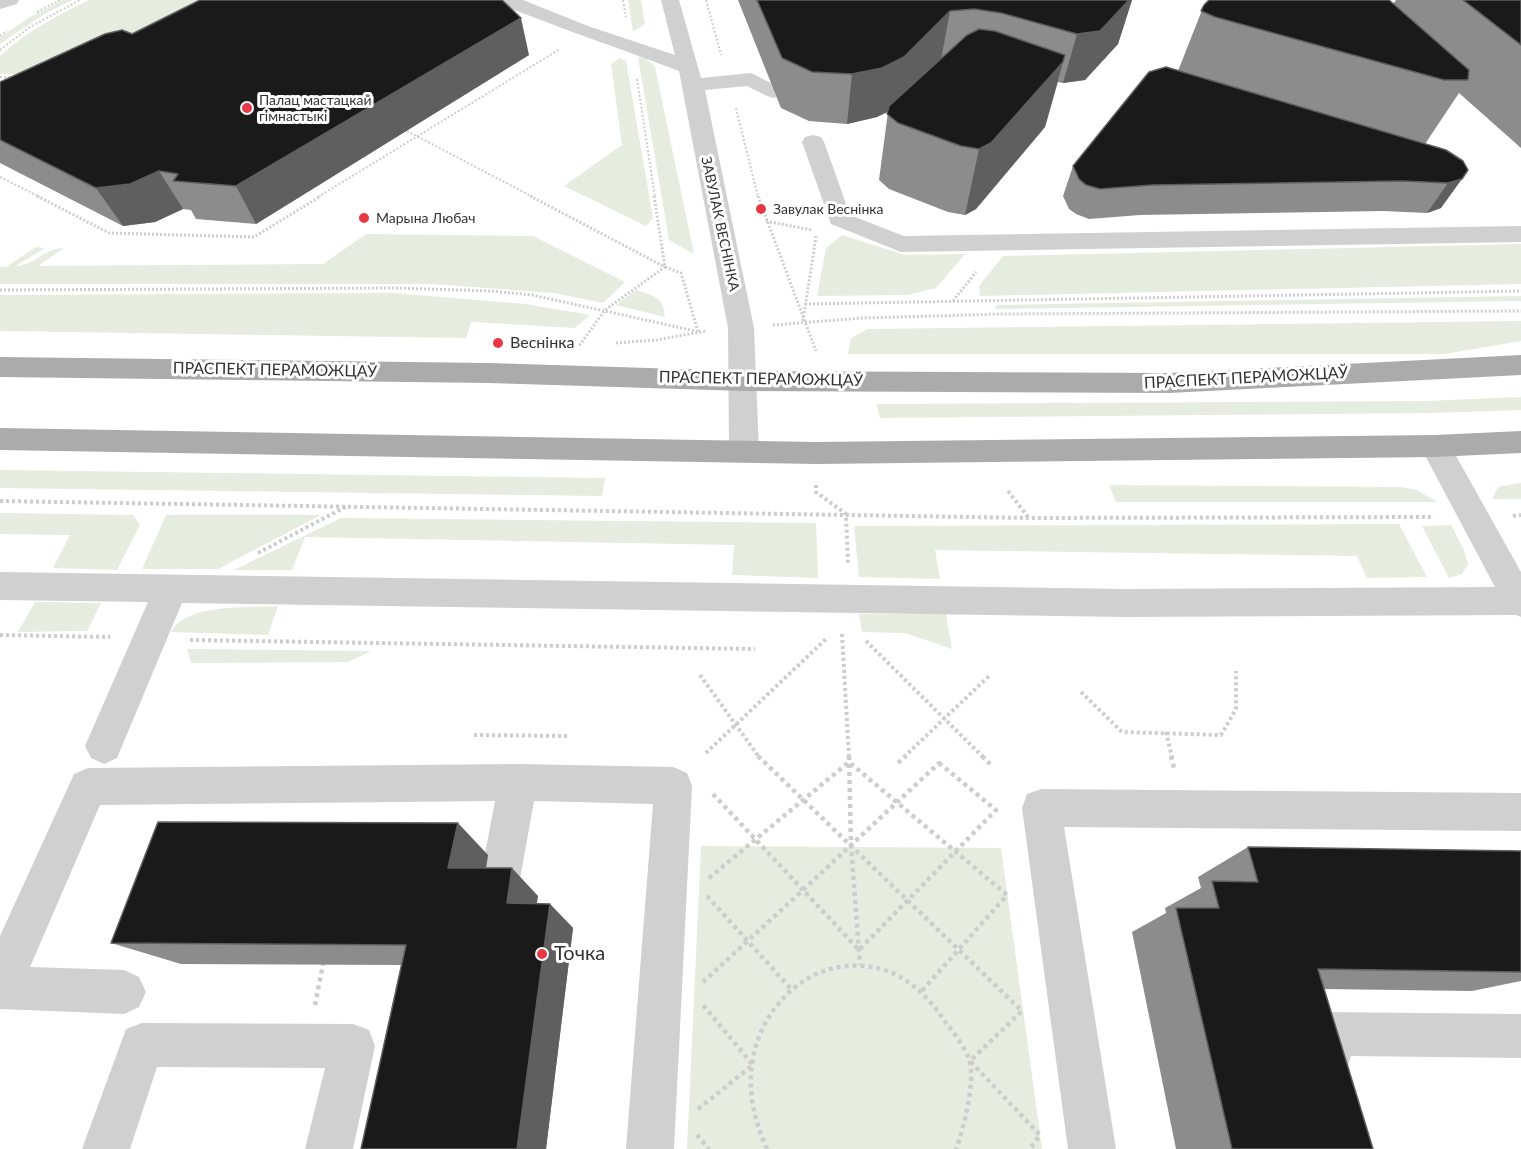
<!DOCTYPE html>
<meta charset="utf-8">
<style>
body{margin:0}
canvas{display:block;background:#fff}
</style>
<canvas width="1521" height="1149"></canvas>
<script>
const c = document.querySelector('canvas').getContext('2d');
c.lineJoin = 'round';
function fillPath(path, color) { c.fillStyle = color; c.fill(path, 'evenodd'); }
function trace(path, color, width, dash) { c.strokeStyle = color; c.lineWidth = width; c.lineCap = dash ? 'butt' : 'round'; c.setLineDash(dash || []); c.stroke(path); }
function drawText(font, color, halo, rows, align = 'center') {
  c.font = font + ' Lato,sans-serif'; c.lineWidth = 6; c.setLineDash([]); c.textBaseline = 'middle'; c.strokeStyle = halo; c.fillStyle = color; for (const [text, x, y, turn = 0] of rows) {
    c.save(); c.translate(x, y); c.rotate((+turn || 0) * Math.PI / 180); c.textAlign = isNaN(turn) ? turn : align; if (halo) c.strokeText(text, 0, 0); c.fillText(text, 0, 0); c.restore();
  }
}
const green = new Path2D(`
 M63 0H72L43 15 0 44V37L32 16Z
 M89 0H226L72 76 0 74V56C26 32 57 15 89 0Z
 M628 0H641L645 24 633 32Z
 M638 57 646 58 655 67 694 254 669 240Z
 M620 58 626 61 653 218 646 226 564 186 622 145 611 64Z
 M366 234 533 236 625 282 603 303 554 293 431 284H0V267H6L36 247 45 248 15 266C32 267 45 248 64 248L38 266 323 264Z
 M842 235 905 255 965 254 936 288 907 295 817 296 826 248Z
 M1521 244V284L980 296 979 286 1003 256Z
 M636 290C654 296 663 296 665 317L616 305Z
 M394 293 525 304 590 315 575 328 471 322 466 338 0 331V295Z
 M1521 296V301L995 309 997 305Z
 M1521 321V341L1445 354H848L851 338 868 329Z
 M1521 397V410L1431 413 880 418 876 404 1427 401Z
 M0 470 605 478 602 496 0 488Z
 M1521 483V499H1492L1498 487Z
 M1109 485 1401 487 1417 490 1437 502H1116Z
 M0 513 133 515 140 525 117 570 53 568 70 535 0 534Z
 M166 515H321L218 569H142Z
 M341 518 816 523 818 578 732 575 734 545 305 537 292 570H234Z
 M1399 524 1427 577 1367 578 1357 556 935 550 940 579 859 577 854 526Z
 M1451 525 1464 550 1468 564 1462 574 1449 578 1422 526Z
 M35 602 101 603 87 631 18 632Z
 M278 606 268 635 171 632C186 603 249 608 278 606Z
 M859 614H946L952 649 905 633 862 632Z
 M187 649 371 651 348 662 191 663Z
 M701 846 1001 848 1042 1149H687Z`);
const pathFar3 = new Path2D(`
 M623 0 626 17
 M706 0 721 55
 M37 12 60 0
 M0 36 7 31
 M0 50 30 27 80 0
 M0 77 14 78
 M637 79 655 197
 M736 108 758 197
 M407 131 533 197
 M0 177 40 197
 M318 197 560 49`);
const pathFar2 = new Path2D(`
 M37 196 109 233 254 237 321 196
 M530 196 665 267 605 310 579 346
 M654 196 665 267 681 273 698 332
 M758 196 816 351
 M766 221 812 230
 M0 290 396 288 490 291 532 295 695 331
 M953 301 976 272
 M805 304 1521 291
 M803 321 816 236
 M773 325 862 318 1003 314 1521 311
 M616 343 656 340 706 331`);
const pathFar1 = new Path2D(`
 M816 485V492L846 514 848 564
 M1008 491 1028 517
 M0 501 1029 518 1433 517
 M1513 516 1521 515
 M258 553 347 506
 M842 634 849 757
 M0 635 110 637
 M190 640 755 649
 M866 641 983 757
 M700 675 759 757
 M1081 692 1122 732 1221 735 1236 709V671
 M1166 732 1172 757
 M474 735 568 736
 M706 753 827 638
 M904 757 990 675`);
const path = new Path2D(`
 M758 756 1022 1011 970 1061 1040 1135 1030 1149
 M849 756 851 845 860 965
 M982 756 990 764
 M1171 756 1174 768
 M898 763 906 756
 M939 763 996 810 859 950 803 890Z
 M713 794 803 890
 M709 878 849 762 1007 895 921 992
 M707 896 791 989
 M703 982 803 890
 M315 1005 323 964
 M698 1109 753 1065 703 1005
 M697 1135 709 1149
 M767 1149C757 1126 750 1103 751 1078 752 1007 818 945 890 972 913 981 931 1001 944 1020 953 1032 964 1046 969 1059 976 1081 964 1128 956 1149`);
const minor = new Path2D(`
 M0 0H19L17 4 0 9Z
 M497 0H523L588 26 675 55 661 0H679L701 78 751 73 781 88 785 92 781 96 774 98 767 96 747 86 705 90 754 328 759 451 755 459 744 462 733 459 729 451 728 328 679 71C619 48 559 28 499 4Z
 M813 135 821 137 824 142 850 215 904 236 1521 226V242L901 252 831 224 802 142 805 137Z
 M1435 435 1446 438 1521 572V617L1516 615 1126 617 182 603 117 758 104 764 91 758 85 746 148 602 0 600V572L1126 589 1495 587 1420 446 1424 438Z
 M518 764 673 767 687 773 692 786 674 1149H626L653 804 534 801 517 896 511 910 497 916 483 910 477 896 495 801 100 805 30 967 124 970 139 977 146 992 139 1007 124 1014 0 1009V936L74 774 88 768Z
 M1041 789 1521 793V831L1064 827 1116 1149H1068L1022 808 1027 794Z
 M1321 1012 1521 1014V1058L1351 1056 1345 1075 1329 1081 1313 1075 1299 1034 1305 1018Z
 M142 1023 353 1024 369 1030 375 1046 353 1149H305L325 1068 157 1067 130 1149H82L126 1029Z`);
const major = new Path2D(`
 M1521 355V375L1169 393 744 391 489 383 0 377V357L489 363 744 371 1169 373Z
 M0 428 816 442 1435 435 1521 431V453L1435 457 816 464 0 450Z`);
const wall = new Path2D(`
 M738 0H1132L1118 44 1085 80 1063 83 1058 82 1045 127 976 209 965 215 948 212 889 189 879 180 888 112 877 117 847 124 809 121 781 108Z
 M1396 0H1521V148L1459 93 1425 144 1463 161 1441 208 1427 213 1383 211 1140 215 1089 219 1076 214 1069 209 1063 196 1073 166 1178 71 1204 5 1393 4Z
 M132 34 529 55 256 224 196 219 191 210 183 209 155 222 123 226 0 163V82Z
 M1248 847 1521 851V981L1472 991 1324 989 1373 1149H1176L1132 932 1166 913 1165 908 1201 888 1198 877Z
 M488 855 486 868 538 896 536 904H550L573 928 546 1149H361L401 965 181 964 111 943Z`);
const shadedWall = new Path2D(`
 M1129 0H1132L1118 44 1085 80 1063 83 1077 34Z
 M950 11 941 60 898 106 877 117 847 124 852 74Z
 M521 18 529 55 256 224 236 186Z
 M1063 62 1045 127 976 209 965 215 979 149Z
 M159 171 183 209 155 222 123 226 96 188Z
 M1462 179 1441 208 1427 213 1448 183Z
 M458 823 488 855 481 896 448 868Z
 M512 868 538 896 533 928 507 903Z
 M550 904 573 928 546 1149H517Z`);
const building = new Path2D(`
 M200 0H502L521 18 236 186 173 181 178 174 159 171 130 184 96 188 0 140V82L105 34 122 30 132 34Z
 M757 0H1129L1100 31 1077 34 1001 13 974 9 950 11 904 57 882 68 852 74 812 72 782 58Z
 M1209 0H1389L1469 70 1468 80H1444L1215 17 1201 11 1204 5Z
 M1463 0H1521V45Z
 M979 29 995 31 1065 55 1063 62 991 143 979 149 961 146 898 123 887 114 889 106 967 35Z
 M1166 67 1446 150 1463 161 1468 170 1462 179 1448 183 1402 181 1152 185 1100 189 1086 185 1079 179 1073 166 1149 72Z
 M158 822 458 823 448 868H512L507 903 550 904 517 1149H361L406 945 111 943Z
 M1248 847 1521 851V972L1318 969 1373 1149H1232L1176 908H1219L1212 881 1258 882Z`);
const markers = [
 [247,108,6,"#e63946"],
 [761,209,6,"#e63946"],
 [364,218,6,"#e63946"],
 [498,343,6,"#e63946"],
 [542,954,6,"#e63946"]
];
const farPoinames = [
 ["Палац мастацкай",259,100],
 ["гімнастыкі",259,116],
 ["Завулак Веснінка",773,209],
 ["Марына Любач",376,218]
];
const farStreetnames = [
 ["ЗАВУЛАК ВЕСНІНКА",720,224,78]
];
const poiNames = [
 ["Веснінка",510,343]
];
const streetNames = [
 ["ПРАСПЕКТ ПЕРАМОЖЦАЎ",275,370,1],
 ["ПРАСПЕКТ ПЕРАМОЖЦАЎ",1246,378,-3],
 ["ПРАСПЕКТ ПЕРАМОЖЦАЎ",761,379,1]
];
const nearPoinames = [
 ["Точка",554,954]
];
fillPath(green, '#e6ecdf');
trace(pathFar3, '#cdcdcd', 2, [2, 2]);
trace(pathFar2, '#cdcdcd', 3, [2, 2]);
trace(pathFar1, '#cdcdcd', 4, [3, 3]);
trace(path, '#cdcdcd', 4.5, [4, 4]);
fillPath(minor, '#d0d0d0');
fillPath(major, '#ababab');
fillPath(wall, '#8c8c8c');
fillPath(shadedWall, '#5f5f5f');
fillPath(building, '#1a1a1a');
trace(building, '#5f5f5f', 1.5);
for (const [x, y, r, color] of markers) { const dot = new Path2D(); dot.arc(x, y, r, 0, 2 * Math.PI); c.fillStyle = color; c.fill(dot); trace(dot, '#fff', 2); }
drawText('14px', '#333', '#fff', farPoinames, 'left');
drawText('14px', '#333', '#fff', farStreetnames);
drawText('16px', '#333', '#fff', poiNames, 'left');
drawText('16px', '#333', '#fff', streetNames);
drawText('20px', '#333', '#fff', nearPoinames, 'left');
</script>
